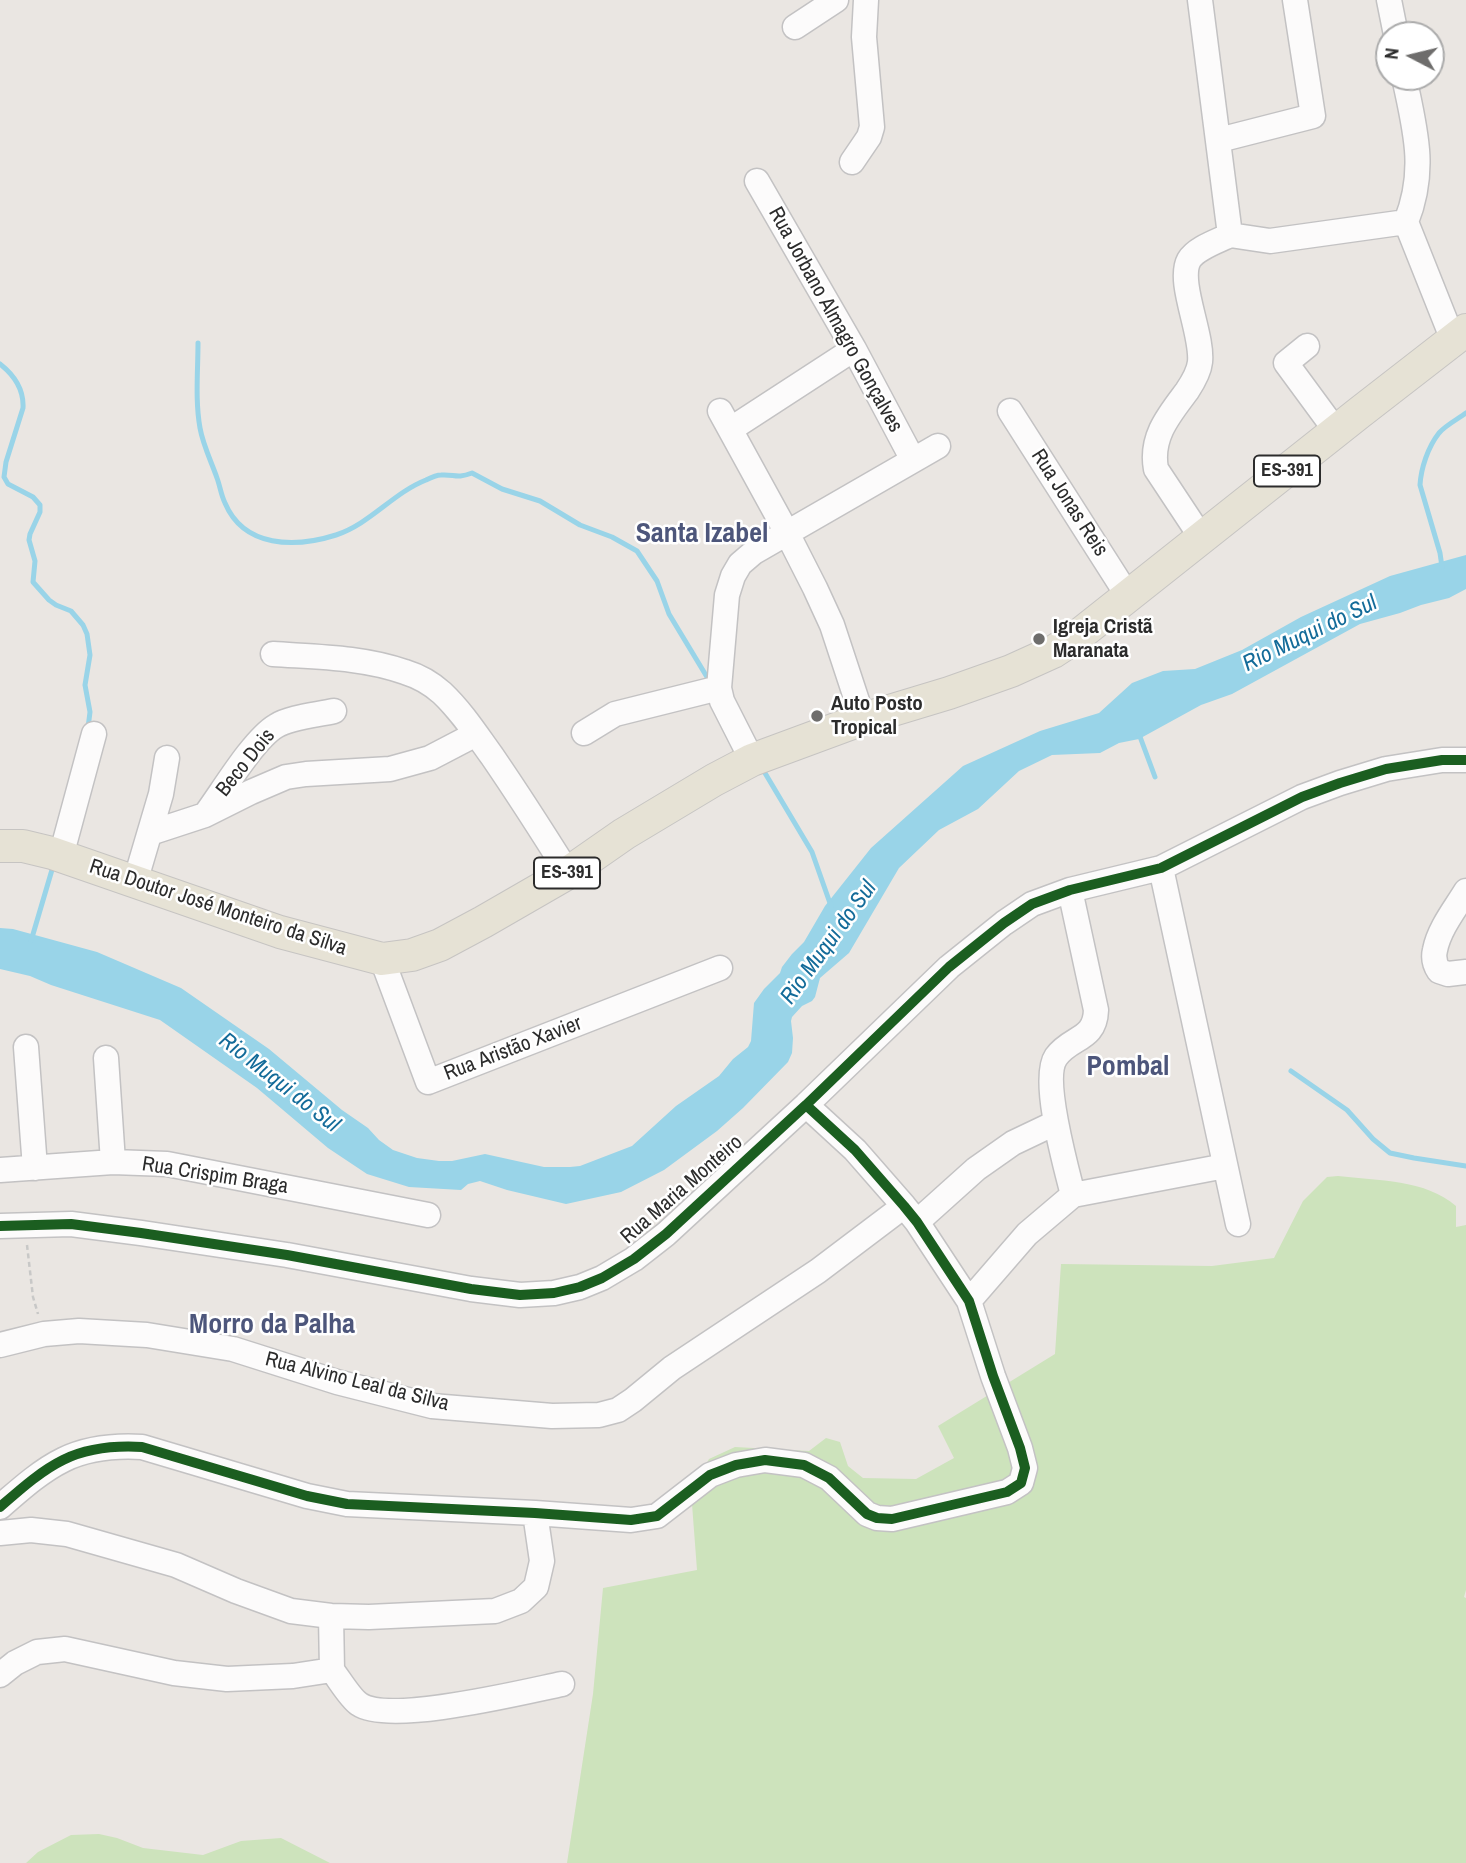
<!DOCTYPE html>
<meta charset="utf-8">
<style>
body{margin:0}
#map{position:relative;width:1466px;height:1863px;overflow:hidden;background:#eae6e2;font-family:"Archivo Narrow",sans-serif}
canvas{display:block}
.north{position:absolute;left:1375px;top:21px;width:70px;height:70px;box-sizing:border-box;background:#fff;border:2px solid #ababab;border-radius:50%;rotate:277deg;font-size:19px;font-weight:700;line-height:28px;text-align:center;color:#2c2c2c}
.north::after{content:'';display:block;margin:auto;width:24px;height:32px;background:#6e6d6c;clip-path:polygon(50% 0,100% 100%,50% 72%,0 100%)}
</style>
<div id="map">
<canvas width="1466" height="1863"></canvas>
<div class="north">N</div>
</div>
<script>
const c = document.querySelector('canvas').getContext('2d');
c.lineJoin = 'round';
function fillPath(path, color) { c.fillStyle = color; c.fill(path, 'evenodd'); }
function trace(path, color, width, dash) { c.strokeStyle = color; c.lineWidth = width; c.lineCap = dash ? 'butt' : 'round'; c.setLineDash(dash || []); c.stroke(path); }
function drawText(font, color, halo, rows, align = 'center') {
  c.font = font + ' "Archivo Narrow",sans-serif'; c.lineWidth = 5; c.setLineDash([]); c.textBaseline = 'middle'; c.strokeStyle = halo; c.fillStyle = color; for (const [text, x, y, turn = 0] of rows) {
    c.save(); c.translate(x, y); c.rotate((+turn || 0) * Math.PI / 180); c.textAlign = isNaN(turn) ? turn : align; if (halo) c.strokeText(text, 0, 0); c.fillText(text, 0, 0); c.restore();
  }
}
const green = new Path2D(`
 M1338 1176C1378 1181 1425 1179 1456 1206V1227L1466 1225V1590L1464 1597 1466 1598V1863H567L593 1694 603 1588 697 1570 691 1491 709 1459 735 1447 809 1451 826 1438 840 1442 848 1466 863 1478 916 1479 954 1458 938 1426 1055 1354 1061 1264 1212 1266 1274 1258 1303 1201 1327 1177Z
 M99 1834 117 1838 143 1848 203 1855 241 1841 281 1838 330 1863H26L38 1852 71 1835Z`);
const water = new Path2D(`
 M1466 555V589L1449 598 1421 605 1400 613 1360 624 1232 694 1201 705 1139 739 1119 743 1100 753 1052 755 1019 771 978 809 939 830 899 868 849 953 820 978 815 997 812 1001 802 1006 792 1017 791 1021 793 1038 792 1053 788 1062 743 1108 717 1131 664 1170 621 1192 566 1204 507 1190 480 1181 468 1184 461 1190 409 1187 367 1174 328 1148 257 1088 160 1020 51 985 30 976 0 969V928L13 929 97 952 181 988 269 1049 342 1110 368 1128 379 1140 393 1150 417 1158 439 1161H452L485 1154 544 1167H570L580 1166 632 1146 676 1106 719 1076 733 1059 748 1047 751 1041 754 1003 764 989 780 973 782 967 792 954 804 942 825 906 871 848 963 766 1040 731 1099 713 1132 683 1163 671 1195 669 1242 650 1301 617 1390 576Z`);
const stream = new Path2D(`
 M198 343C198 371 195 400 200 428 203 445 211 461 217 478 220 486 221 495 225 503 244 548 295 548 336 535 370 524 393 493 426 480 430 478 437 475 441 475 455 474 456 479 472 473L502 489 540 501 580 525 612 537 637 551 657 581 669 614 710 682
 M0 364C14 375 24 390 23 408L6 462 4 477 8 484 33 497 40 505V512L30 534 29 540 35 561 33 582 49 600 56 605 71 611 83 625 87 634 90 655 85 685 90 712 88 728
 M1442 567 1440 553 1420 485C1421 468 1428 447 1439 433 1446 425 1458 419 1466 413
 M1139 734 1155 777
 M762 768 812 852 831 906
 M31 941 54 863
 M1291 1071 1347 1110 1373 1139 1390 1153 1414 1158 1466 1166`);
const path = new Path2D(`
 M27 1245 33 1297 38 1314`);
const minor = new Path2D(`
 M1200 0 1230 235 1270 241 1406 222
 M1389 0 1396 35
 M795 27 836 0
 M1404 77C1415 129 1427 170 1406 222L1453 340
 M1219 140 1313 116 1295 0
 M852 162 869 137 872 127 864 37 866 0
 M757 181 854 349 913 460
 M1307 346 1286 363 1336 431
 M720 411 787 533 815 588 832 625 863 719
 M1010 411 1128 596
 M731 429 854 349
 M1201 537 1156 469C1150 437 1169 415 1187 391 1193 382 1199 372 1200 362 1203 334 1177 282 1189 260 1196 248 1218 241 1230 235
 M273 654C317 657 363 657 405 672 418 676 432 684 442 693 462 712 476 734 492 756 518 794 543 833 568 873
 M584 733 615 714 719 688
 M752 760 722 701 719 688 727 595 733 576 740 564 754 552 938 446
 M208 811C224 789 254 739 276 726 290 717 317 715 334 711
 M150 833 205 815 251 792 286 777 306 774 390 769 430 758 476 734
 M61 856 94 734
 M1161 868 1238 1224
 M135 882 161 794 167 758
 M1070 890 1096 1010C1095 1041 1071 1036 1056 1057 1041 1079 1066 1167 1073 1195
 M1466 891C1455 909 1439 929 1435 950 1433 958 1435 965 1439 971L1448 974 1466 972
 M382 959 428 1082 720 968
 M26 1047 35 1168
 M106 1058 113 1162
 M0 1170 113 1162 167 1164 428 1215
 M917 1222 976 1169 1013 1143 1055 1123
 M0 1226 71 1224 141 1233 287 1255 471 1289 520 1295 554 1293 580 1287 602 1278 634 1259 666 1234 806 1105 949 967 1004 923 1032 904 1070 890 1161 868 1302 797 1340 783 1386 769 1442 760H1466
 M969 1301 1027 1234 1073 1195 1225 1166
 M0 1345 44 1334 79 1331 147 1335 233 1349 337 1382 432 1406 552 1416 599 1415 618 1410 633 1400 672 1368 818 1271 904 1206
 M0 1507C48 1465 74 1443 142 1447L307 1496 347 1504 535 1513 631 1520 657 1516 710 1475 736 1465 765 1460 804 1465 829 1478 867 1514 877 1518 892 1519 1007 1492 1021 1483 1025 1468 1020 1448 993 1376 969 1301 917 1222 904 1206 855 1150 806 1105
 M0 1533 31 1530 67 1534 176 1565 236 1591 291 1611 331 1616 369 1617 495 1611 521 1601 536 1587 542 1561 535 1513
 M332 1670C339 1679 350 1698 359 1704 389 1725 523 1692 562 1684
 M0 1675 15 1663 37 1652 65 1649 174 1673 227 1679 293 1676 332 1670 331 1616`);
const major = new Path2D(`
 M0 846H23L52 853 280 932 382 959 412 955 440 945 483 922 568 873 624 834 714 780 752 760 863 719 949 693 1011 671 1053 652 1079 635 1359 413 1466 330`);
const cycleway = new Path2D(`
 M0 1226 71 1224 141 1233 287 1255 471 1289 520 1295 554 1293 580 1287 602 1278 634 1259 666 1234 806 1105 949 967 1004 923 1032 904 1070 890 1161 868 1302 797 1340 783 1386 769 1442 760H1466
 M0 1507C48 1465 74 1443 142 1447L307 1496 347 1504 535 1513 631 1520 657 1516 710 1475 736 1465 765 1460 804 1465 829 1478 867 1514 877 1518 892 1519 1007 1492 1021 1483 1025 1468 1020 1448 993 1376 969 1301 917 1222 904 1206 855 1150 806 1105`);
const markers = [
 [1039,639,7,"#6e6d6c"],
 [817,716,7,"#6e6d6c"]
];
const shields = [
 [1287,471,66],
 [567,873,66]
];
const shieldNames = [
 ["ES-391",1287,471],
 ["ES-391",567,873]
];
const streetNames = [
 ["Rua Jorbano Almagro Gonçalves",835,320,61],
 ["Rua Jonas Reis",1069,503,57],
 ["Beco Dois",246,763,-51],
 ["Rua Doutor José Monteiro da Silva",218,908,18],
 ["Rua Aristão Xavier",513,1049,-21],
 ["Rua Crispim Braga",215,1176,9],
 ["Rua Maria Monteiro",682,1190,-41],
 ["Rua Alvino Leal da Silva",357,1382,14]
];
const poiNames = [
 ["Igreja Cristã",1053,627],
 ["Maranata",1053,651],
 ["Auto Posto",831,704],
 ["Tropical",831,728]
];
const waterNames = [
 ["Rio Muqui do Sul",1310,634,-26],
 ["Rio Muqui do Sul",829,943,-54],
 ["Rio Muqui do Sul",279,1083,38]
];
const districtNames = [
 ["Santa Izabel",702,534],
 ["Pombal",1128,1067],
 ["Morro da Palha",272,1325]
];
fillPath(green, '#cde3bc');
fillPath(water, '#99d4e8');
trace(stream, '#99d4e8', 5);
trace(minor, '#c3c2c3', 27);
trace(major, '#c6c4c2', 34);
trace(path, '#c8c8c7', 2.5, [5, 3.5]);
trace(minor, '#fcfbfb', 24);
trace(major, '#e6e2d5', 32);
trace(cycleway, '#1b5e20', 10);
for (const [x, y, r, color] of markers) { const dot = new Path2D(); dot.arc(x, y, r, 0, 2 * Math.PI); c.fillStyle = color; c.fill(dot); trace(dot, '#fff', 2.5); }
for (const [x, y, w] of shields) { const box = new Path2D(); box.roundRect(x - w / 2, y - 15.5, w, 31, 5); c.fillStyle = '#fff'; c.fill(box); trace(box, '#2c2c2c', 2); }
drawText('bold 19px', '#2c2c2c', null, shieldNames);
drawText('21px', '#2c2c2c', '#fff', streetNames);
drawText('bold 21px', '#2c2c2c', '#fff', poiNames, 'left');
drawText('italic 23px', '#136b99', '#fff', waterNames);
drawText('bold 28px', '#4d567b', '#fff', districtNames);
</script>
